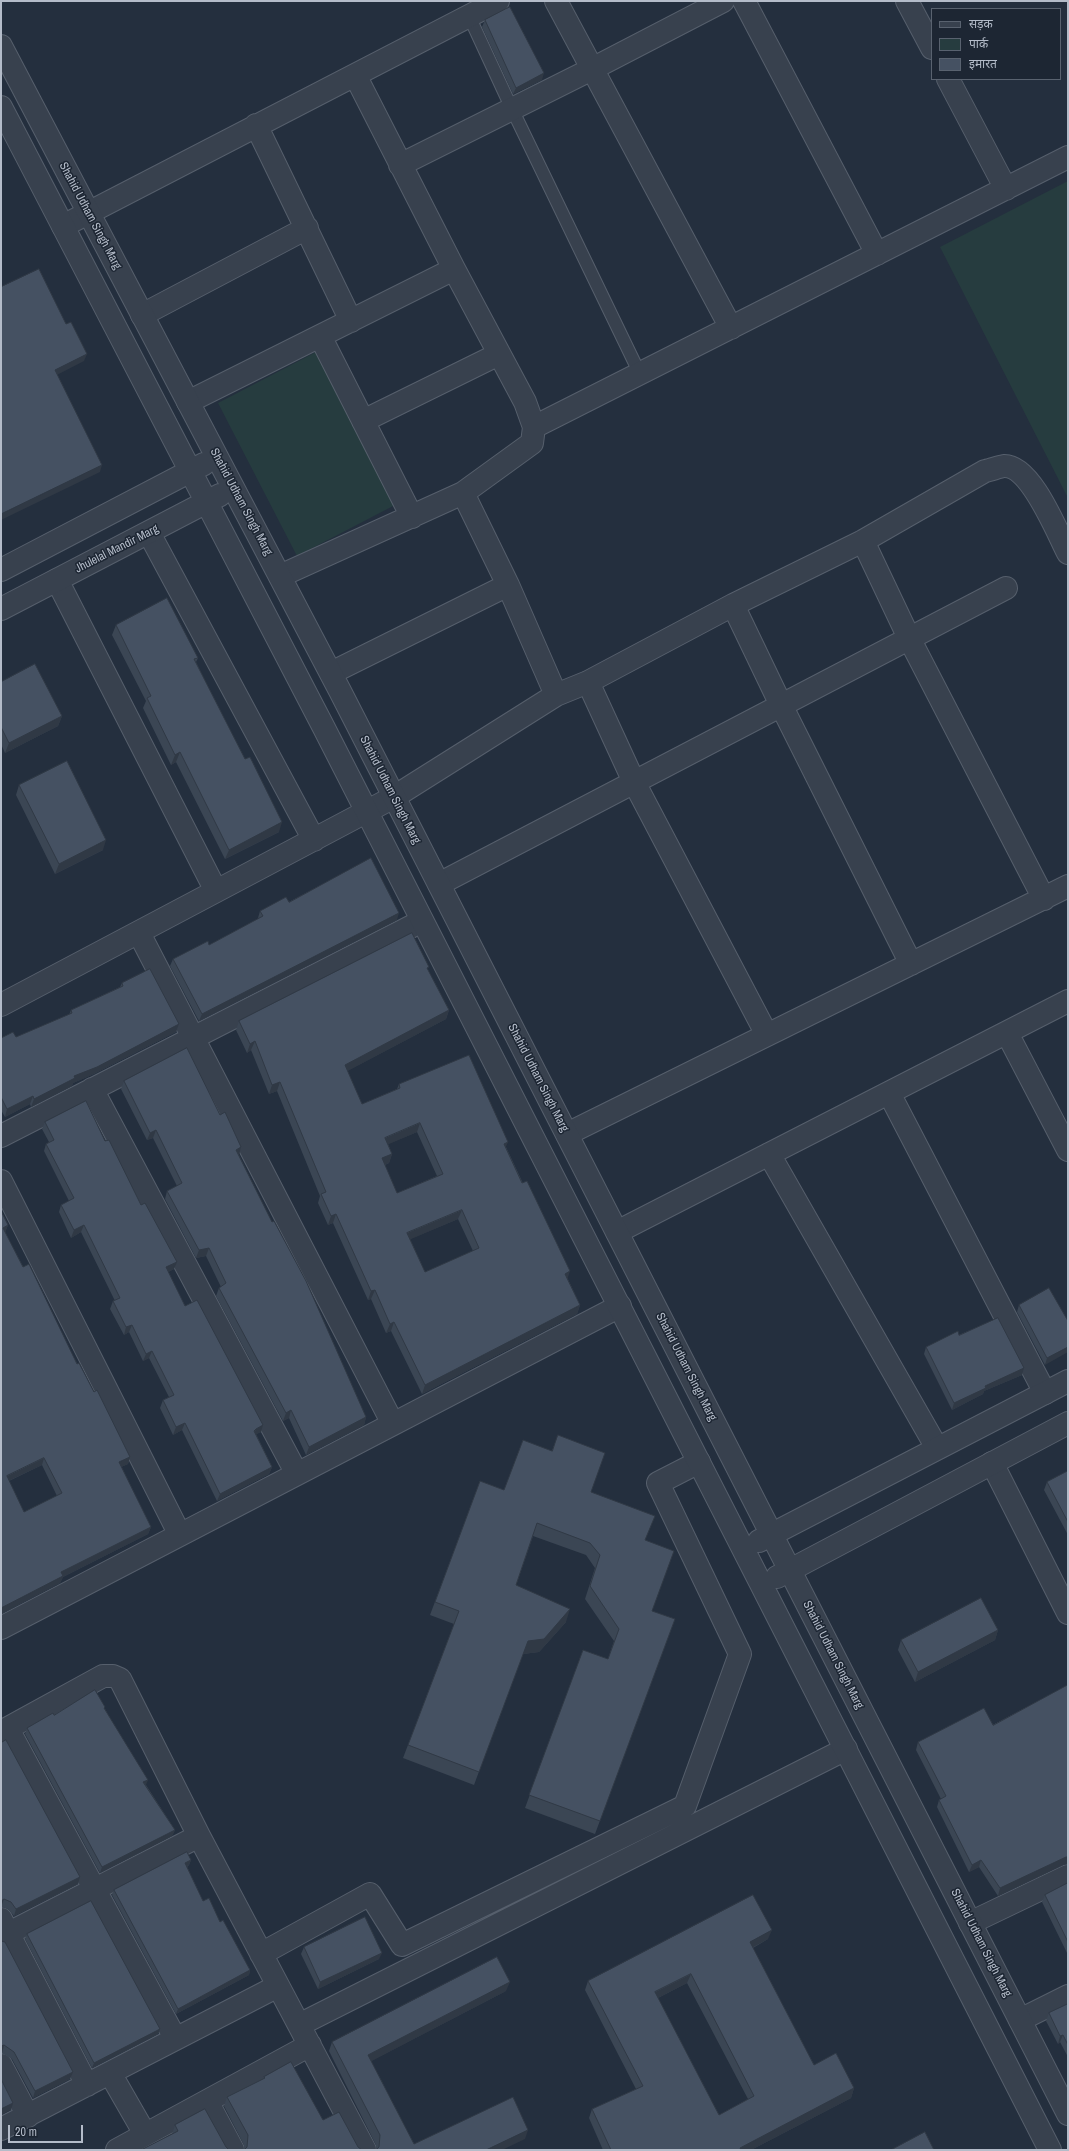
<!DOCTYPE html>
<meta charset="utf-8">
<style>
body{margin:0}
#map{position:relative;width:1069px;height:2151px;overflow:hidden;background:#242f3e;font-family:"Archivo Narrow","Noto Sans Devanagari",sans-serif}
canvas{display:block}
.frame{position:absolute;inset:0;border:2px solid #b4bcc9;pointer-events:none}
.legend{position:absolute;left:931px;top:8px;width:130px;height:72px;box-sizing:border-box;background:#1d2633;border:1px solid #59626f;margin:0;padding:5px 7px;list-style:none;font-size:12px;color:#b4bcc9}
.legend li{display:flex;align-items:center;gap:8px;height:20px}
.legend b{width:20px;border:1px solid #59626f}
.scale{position:absolute;left:8px;top:2125px;width:75px;height:18px;box-sizing:border-box;border:2px solid #b4bcc9;border-top:0;padding-left:5px;font-size:12px;line-height:14px;white-space:nowrap;color:#b4bcc9;-webkit-text-stroke:3px #1d2633;paint-order:stroke}
</style>
<div id="map">
<canvas width="1069" height="2151"></canvas>
<div class="frame"></div>
<ul class="legend">
<li><b style="height:5px;background:#38414e"></b>सड़क</li>
<li><b style="height:11px;background:#263c3f"></b>पार्क</li>
<li><b style="height:11px;background:#455162"></b>इमारत</li>
</ul>
<div class="scale">20 m</div>
</div>
<script>
const c = document.querySelector('canvas').getContext('2d');
c.lineJoin = 'round';
function fillPath(path, color) { c.fillStyle = color; c.fill(path, 'evenodd'); }
function trace(path, color, width, dash) { c.strokeStyle = color; c.lineWidth = width; c.lineCap = dash ? 'butt' : 'round'; c.setLineDash(dash || []); c.stroke(path); }
function drawText(font, color, halo, rows, align = 'center') {
  c.font = font + ' "Archivo Narrow",sans-serif'; c.lineWidth = 3; c.setLineDash([]); c.textBaseline = 'middle'; c.strokeStyle = halo; c.fillStyle = color; for (const [text, x, y, turn = 0] of rows) {
    c.save(); c.translate(x, y); c.rotate((+turn || 0) * Math.PI / 180); c.textAlign = isNaN(turn) ? turn : align; if (halo) c.strokeText(text, 0, 0); c.fillText(text, 0, 0); c.restore();
  }
}
const green = new Path2D(`
 M1068 181V498L940 247Z
 M316 352 395 505 297 556 218 403Z`);
const service = new Path2D(`
 M469 16 512 109 640 374`);
const minor = new Path2D(`
 M556 1 731 328
 M744 1 877 254
 M907 1 932 48
 M948 79 1006 189
 M256 125 351 321
 M400 165 592 69 723 1
 M63 226 498 1
 M142 315 307 228
 M320 336 412 517
 M188 402 454 269
 M363 421 499 354
 M534 427 1068 157
 M463 493 508 585 556 695
 M149 533 314 840
 M863 541 909 638 1044 899
 M280 576 463 493 532 443 534 427 525 402 454 269 355 75
 M57 580 216 891
 M733 605 781 705 911 964
 M331 673 508 585
 M588 682 634 782 767 1035
 M439 884 1006 588
 M139 933 393 1424
 M1 1005 394 797 556 695 588 682 733 605 863 541 985 471C991 470 998 467 1004 466 1031 465 1057 532 1068 553
 M1007 1033 1068 1150
 M92 1089 297 1474
 M889 1093 1045 1393
 M567 1134 1068 886
 M1 1136 422 921
 M769 1154 937 1448
 M1 1181 180 1535
 M617 1232 1068 1001
 M992 1463 1068 1613
 M1 1628 620 1306
 M8 1729 175 2038
 M1 1732 103 1676H113L120 1679 199 1836 365 2150
 M1 1919 87 2085
 M970 1923 1068 1876
 M1 1937 199 1836
 M261 1954 370 1894 402 1945 685 1806 740 1654 658 1483 699 1462
 M1020 2020 1068 1996
 M299 2025 846 1749
 M1 2065 28 2116
 M110 2073 145 2134
 M207 2101 233 2150
 M1 2129 278 1986
 M117 2150 310 2045`);
const tertiary = new Path2D(`
 M1 46 340 691 1068 2114
 M1 107 324 728 1050 2150
 M1 570 204 464
 M1 609 220 495
 M759 1541 1068 1381
 M777 1577 1068 1423`);
const wall = new Path2D(`
 M485 20 542 80 513 94 482 27Z
 M116 625 198 658 196 662 279 832 225 859 176 762 171 765 143 708 146 701 112 635Z
 M1 682 62 716 58 726 5 753 1 744Z
 M19 785 103 850 55 874 16 795Z
 M289 902 397 920 199 1021 170 966 173 959 209 945 258 919V918L260 911Z
 M428 970 449 1010 446 1019 347 1071 362 1104 397 1089 399 1084 506 1147 580 1305 577 1314 422 1394 391 1331 386 1333 371 1299 368 1300 333 1223 328 1225 318 1203 320 1196 277 1091 269 1094 251 1050 247 1053 236 1030 239 1021ZM417 1132 437 1176 397 1193 385 1165 389 1163 392 1154 388 1144ZM458 1219 473 1251 425 1272 410 1239Z
 M122 983 179 1024 176 1032 94 1074 73 1083 72 1086 31 1107 30 1104 5 1117 1 1110V1038L16 1037 69 1015 71 1010 120 987Z
 M124 1081 220 1115 241 1147 239 1155 366 1417 364 1425 306 1455 289 1418 283 1421 216 1296 219 1288 221 1287 206 1256 196 1258 165 1199 167 1191 177 1186 153 1138 147 1140 121 1089Z
 M45 1122 105 1141 141 1205 174 1269 168 1272 185 1306 263 1425 261 1432 256 1434 272 1467 269 1474 217 1501 182 1430 173 1435 160 1408 163 1400 169 1397 149 1358 143 1361 129 1332 124 1335 110 1309 113 1301H115L81 1232 71 1238 59 1212 61 1205 69 1201 44 1151 46 1144 49 1142 42 1129Z
 M1 1211 8 1225 5 1232 23 1267 130 1457 128 1464 121 1467 151 1527 148 1534 63 1577 60 1583 1 1614ZM42 1465 57 1496 24 1512 9 1481Z
 M1019 1305 1068 1321 1045 1365 1017 1312Z
 M959 1335 1024 1368 1022 1375 984 1391 983 1394 952 1410 924 1354 926 1347Z
 M1068 1471V1535L1044 1490 1047 1482Z
 M480 1481 504 1490 591 1492 646 1540 652 1611 675 1619 595 1834 525 1808 583 1650 608 1659 614 1641 585 1599 595 1568 586 1555 533 1536 516 1585 566 1622 539 1652 523 1654 474 1785 403 1758 454 1624 430 1615Z
 M998 1630 995 1640 915 1682 898 1650 901 1640Z
 M1068 1685V1864L1063 1865 998 1896 979 1867 969 1872 937 1807 939 1800 941 1799 916 1750 918 1742 993 1725Z
 M105 1709 146 1785 175 1830 172 1836 100 1873 25 1734 27 1728 54 1715Z
 M1 1743 80 1877 78 1884 14 1916 8 1909 1 1907Z
 M191 1860 189 1865 187 1867 203 1901 220 1922 250 1970 249 1975 176 2014 112 1895 114 1890Z
 M1068 1883V1955L1042 1902 1045 1895Z
 M27 1934 160 2029 158 2034 92 2068 25 1939Z
 M768 1939 753 1948 814 2065 854 2088 851 2098 751 2150H603L589 2118 592 2109 636 2089 585 1990 588 1981ZM687 1983 748 2099 719 2115 658 1998Z
 M1 1941 70 2079 33 2098 12 2059 2 2053Z
 M304 1947 379 1959 318 1989 301 1954Z
 M506 1991 371 2061 414 2144 525 2139 376 2150V2145L329 2051 332 2042Z
 M1068 2004V2057L1060 2042 1058 2044 1046 2021 1049 2013Z
 M264 2077 323 2120 358 2147 244 2150V2145L224 2106 227 2097 263 2079Z
 M175 2125 226 2147 172 2134Z`);
const shadedWall = new Path2D(`
 M544 73 542 80 513 94 516 88Z
 M87 354 84 361 53 377 55 370Z
 M102 465 100 472 1 520V514Z
 M62 716 58 726 5 753 9 743Z
 M180 752 176 762 171 765 175 755Z
 M282 822 279 832 225 859 229 850Z
 M106 840 103 850 55 874 59 864Z
 M399 913 397 920 199 1021 202 1014Z
 M449 1010 446 1019 342 1074 345 1065Z
 M179 1024 176 1032 94 1074 73 1083 72 1086 31 1107 34 1099 74 1076Z
 M255 1041 251 1050 247 1053 250 1044Z
 M280 1082 277 1091 269 1094 272 1085Z
 M33 1096 30 1104 5 1117 7 1109Z
 M420 1123 417 1132 382 1147 385 1138Z
 M156 1130 153 1138 147 1140 150 1133Z
 M508 1142 504 1151V1144Z
 M241 1147 239 1155 236 1150Z
 M392 1154 389 1163 379 1167 382 1158Z
 M462 1210 458 1219 404 1242 407 1233Z
 M336 1214 333 1223 328 1225 331 1216Z
 M8 1225 5 1233 3 1228Z
 M84 1225 81 1232 71 1238 74 1230Z
 M209 1248 206 1256 196 1258 199 1250Z
 M177 1262 174 1269 163 1275 166 1267Z
 M570 1271 567 1280 565 1274Z
 M375 1290 371 1299 368 1300 371 1291Z
 M580 1305 577 1314 422 1394 425 1385Z
 M394 1322 391 1331 386 1333 390 1324Z
 M132 1325 129 1332 124 1335 126 1327Z
 M1068 1347V1352L1045 1365 1047 1358Z
 M152 1351 149 1358 143 1361 146 1354Z
 M1024 1368 1022 1375 984 1391 983 1394 952 1410 954 1403 985 1386Z
 M291 1410 289 1418 283 1421 286 1413Z
 M366 1417 364 1425 306 1455 309 1447Z
 M185 1423 182 1430 173 1435 176 1427Z
 M263 1425 261 1432 253 1436 256 1429Z
 M130 1457 128 1464 116 1469 119 1462Z
 M44 1458 42 1465 4 1483 7 1476Z
 M272 1467 269 1474 217 1501 220 1494Z
 M151 1527 148 1534 63 1577 60 1583 1 1614V1608L61 1572Z
 M570 1609 566 1622 539 1652 523 1654 474 1785 528 1641Z
 M998 1630 995 1640 915 1682 918 1672Z
 M148 1780 146 1785 143 1782Z
 M175 1830 172 1836 100 1873 102 1867Z
 M1066 1857H1068V1864L1063 1865 998 1896 1000 1888Z
 M191 1860 189 1865 183 1868 185 1863Z
 M981 1860 979 1867 969 1872 972 1865Z
 M80 1877 78 1884 14 1916 16 1909Z
 M4 1899 1 1907V1901Z
 M772 1930 768 1939 746 1951 750 1942Z
 M382 1953 379 1959 318 1989 320 1982Z
 M250 1970 249 1975 176 2014 178 2009Z
 M691 1974 687 1983 652 2001 655 1992Z
 M510 1982 506 1991 364 2065 368 2055Z
 M160 2029 158 2034 92 2068 94 2063Z
 M1063 2035 1060 2042 1058 2044 1060 2036Z
 M4 2045 2 2053H1V2046Z
 M73 2072 70 2079 33 2098 35 2091Z
 M854 2088 851 2098 751 2150H740V2148Z
 M13 2103 11 2110 1 2115V2109Z
 M528 2130 525 2139 502 2150H486Z`);
const building = new Path2D(`
 M510 7 544 73 516 88 485 20Z
 M39 269 66 324 71 322 87 354 55 370 102 465 1 514V287Z
 M167 598 198 658 194 659 245 759 250 757 282 822 229 850 180 752 175 755 147 698 151 696 116 625Z
 M35 664 62 716 9 743 1 727V682Z
 M67 761 106 840 59 864 19 785Z
 M371 858 399 913 202 1014 173 959 208 941 209 945 263 916 260 911 286 897 289 902Z
 M412 933 429 967 427 968 449 1010 345 1065 362 1104 400 1088 399 1084 469 1055 508 1142 504 1144 522 1183 527 1181 570 1271 565 1274 580 1305 425 1385 394 1322 390 1324 375 1290 371 1291 336 1214 331 1216 321 1194 326 1192 280 1082 272 1085 255 1041 250 1044 239 1021ZM420 1123 443 1174 397 1193 382 1158 392 1154 385 1138ZM462 1210 479 1248 425 1272 407 1233Z
 M150 969 179 1024 97 1067 74 1076 75 1078 34 1099 33 1096 7 1109 1 1097V1038L13 1032 16 1037 72 1013 71 1010 123 986 122 983Z
 M187 1048 220 1115 225 1112 241 1147 236 1150 272 1222 274 1221 306 1281 366 1417 309 1447 291 1410 286 1413 219 1288 226 1283 209 1248 199 1250 167 1191 182 1183 156 1130 150 1133 124 1081Z
 M86 1101 105 1141 109 1140 141 1205 145 1203 177 1262 166 1267 185 1306 197 1300 263 1425 256 1429 254 1431 272 1467 220 1494 185 1423 176 1427 163 1400 174 1395 152 1351 146 1354 132 1325 126 1327 113 1301 120 1298 84 1225 74 1230 61 1205 74 1198 46 1144 54 1140 45 1122Z
 M1 1211 8 1225 3 1228 23 1267 29 1264 77 1364 79 1363 94 1392 97 1390 130 1457 119 1462 151 1527 61 1572 63 1576 1 1608ZM44 1458 62 1493 24 1512 7 1476Z
 M1049 1288 1068 1321V1347L1047 1358 1019 1305Z
 M998 1318 1024 1368 985 1386 986 1388 954 1403 926 1347 958 1331 959 1335Z
 M558 1435 605 1453 591 1492 655 1516 645 1540 674 1551 652 1611 675 1619 600 1821 529 1795 583 1650 608 1659 619 1629 590 1586 600 1555 590 1543 537 1523 516 1585 570 1609 544 1639 528 1641 479 1772 408 1745 459 1611 435 1602 480 1481 504 1490 523 1440 552 1451Z
 M1068 1471V1522L1047 1482Z
 M981 1598 998 1630 918 1672 901 1640Z
 M1068 1685V1857H1066L1000 1888 981 1860 972 1865 939 1800 946 1796 918 1742 984 1708 993 1725Z
 M95 1690 105 1707 104 1708 148 1780 143 1782 175 1830 102 1867 27 1728 53 1713 54 1715Z
 M6 1740 80 1877 16 1909 11 1902 4 1899 1 1901V1743Z
 M187 1852 191 1860 185 1863 203 1901 209 1898 220 1922 223 1920 250 1970 178 2009 114 1890Z
 M1068 1883V1942L1045 1895Z
 M753 1895 772 1930 750 1942 814 2065 836 2053 854 2088 740 2148 741 2150H611L592 2109 643 2086 588 1981ZM691 1974 754 2096 719 2115 655 1992Z
 M91 1901 160 2029 94 2063 27 1934Z
 M365 1917 382 1953 320 1982 304 1947Z
 M1 1941 5 1942 73 2072 35 2091 14 2052 4 2045 1 2046Z
 M497 1957 510 1982 368 2055 414 2144 513 2097 528 2130 486 2150H376L379 2147 380 2135 332 2042Z
 M1068 2004V2045L1063 2035 1060 2036 1049 2013Z
 M291 2062 323 2120 339 2112 358 2147 362 2150H244L247 2147 248 2135 227 2097 265 2078 264 2077Z
 M1 2079 13 2103 1 2109Z
 M205 2109 226 2147 229 2150H141L178 2131 175 2125Z
 M925 2132 934 2150H891Z`);
const streetNames = [
 ["Shahid Udham Singh Marg",90,216,62],
 ["Shahid Udham Singh Marg",241,502,62],
 ["Jhulelal Mandir Marg",117,549,-27],
 ["Shahid Udham Singh Marg",390,790,63],
 ["Shahid Udham Singh Marg",538,1078,63],
 ["Shahid Udham Singh Marg",686,1367,63],
 ["Shahid Udham Singh Marg",833,1655,63],
 ["Shahid Udham Singh Marg",981,1943,63]
];
fillPath(green, '#263c3f');
trace(service, '#565f6c', 14);
trace(minor, '#565f6c', 24);
trace(tertiary, '#565f6c', 24);
trace(service, '#38414e', 12);
trace(minor, '#38414e', 22);
trace(tertiary, '#38414e', 22);
fillPath(wall, '#3b4654');
fillPath(shadedWall, '#303945');
fillPath(building, '#455162');
trace(building, '#303945', 1);
drawText('12px', '#b4bcc9', '#1d2633', streetNames);
</script>
